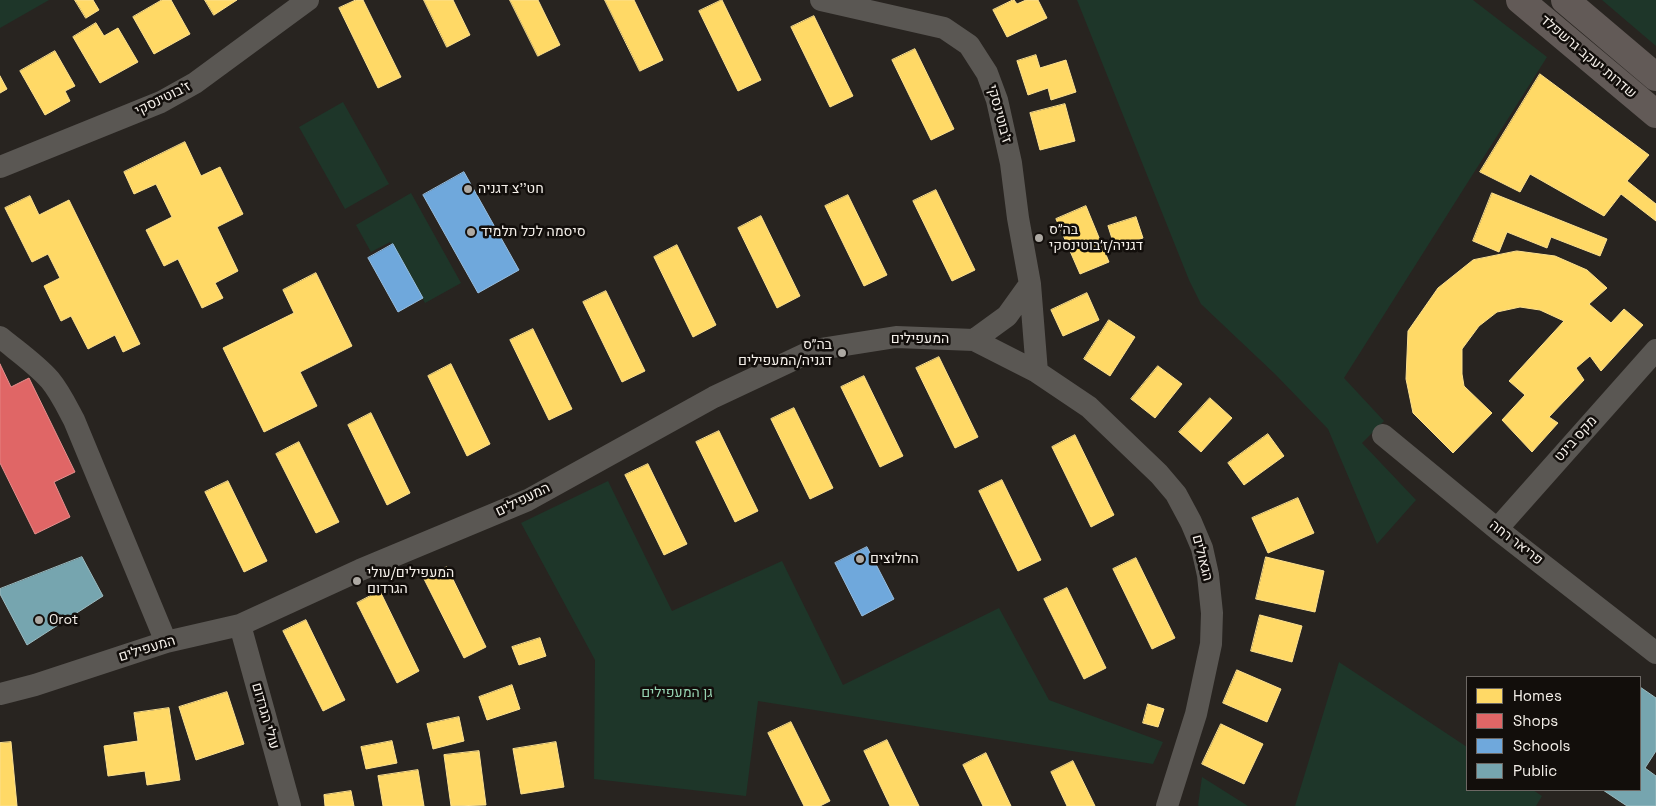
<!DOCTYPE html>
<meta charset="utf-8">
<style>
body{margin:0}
#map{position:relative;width:1656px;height:806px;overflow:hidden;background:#282420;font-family:"Space Grotesk",sans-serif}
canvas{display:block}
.legend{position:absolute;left:1466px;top:676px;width:175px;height:115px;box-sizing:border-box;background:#120e0b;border:1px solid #6d6864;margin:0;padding:6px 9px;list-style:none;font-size:15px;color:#f5f0ea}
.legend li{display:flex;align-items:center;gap:10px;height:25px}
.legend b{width:25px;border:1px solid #6d6864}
</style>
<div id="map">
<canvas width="1656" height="806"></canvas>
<ul class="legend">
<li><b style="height:14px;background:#ffd966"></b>Homes</li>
<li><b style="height:14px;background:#e06666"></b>Shops</li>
<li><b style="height:14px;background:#6fa8dc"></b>Schools</li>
<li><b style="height:14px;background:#76a5af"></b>Public</li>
</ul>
</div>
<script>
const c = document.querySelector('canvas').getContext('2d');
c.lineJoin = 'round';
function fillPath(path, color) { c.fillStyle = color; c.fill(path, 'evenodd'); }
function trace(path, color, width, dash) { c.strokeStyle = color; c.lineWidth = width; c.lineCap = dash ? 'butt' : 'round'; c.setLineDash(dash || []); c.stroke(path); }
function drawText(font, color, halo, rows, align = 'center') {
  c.font = font + ' "Space Grotesk",Heebo,sans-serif'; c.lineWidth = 5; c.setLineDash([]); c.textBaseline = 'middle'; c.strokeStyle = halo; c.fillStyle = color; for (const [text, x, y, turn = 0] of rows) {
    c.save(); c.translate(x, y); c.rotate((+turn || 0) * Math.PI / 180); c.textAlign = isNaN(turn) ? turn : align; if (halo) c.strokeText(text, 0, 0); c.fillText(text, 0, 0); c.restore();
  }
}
const green = new Path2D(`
 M0 0H49L0 28Z
 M1077 0H1473L1547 57 1344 378 1384 421 1362 443 1416 500 1377 544 1328 429 1276 375 1201 304 1189 280Z
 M1602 0H1656V46Z
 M343 102 389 184 345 209 299 127Z
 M411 193 461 283 425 303 390 242 371 252 356 225Z
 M608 481 672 611 782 561 843 685 999 608 1049 700 1163 742 1153 764 758 701 746 796 594 779 595 660 521 523Z
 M1339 662 1467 747V790H1533L1542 796 1536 806H1295Z
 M1202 777 1248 806H1199L1198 805Z`);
const homes = new Path2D(`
 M75 0H93L99 10 86 18Z
 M162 0H171L190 34 154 54 133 17Z
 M205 0H237L214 15Z
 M356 0H363L401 77 378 88 339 8Z
 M424 0H453L470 35 447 47Z
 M510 0H538L560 45 538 56Z
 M605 0H634L663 60 640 71Z
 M722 0 761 80 738 91 699 11Z
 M1013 0H1014L1017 4 1026 0H1038L1047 18 1007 37 993 10Z
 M814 16 853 96 830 107 791 27Z
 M96 23 104 36 118 28 138 62 100 83 73 37Z
 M915 49 954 129 931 140 892 60Z
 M55 51 75 86 65 91 70 101 45 115 20 71Z
 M1036 55 1040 68 1066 60 1076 92 1051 100 1048 88 1028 95 1017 61Z
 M1540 74 1649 155 1627 181 1656 204V221L1621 194 1604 216 1530 174 1520 192 1480 172Z
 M0 76 7 89 0 93Z
 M1065 104 1075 141 1040 150 1030 113Z
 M185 142 201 176 220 167 243 214 217 227 238 271 215 283 223 298 202 308 178 259 164 266 146 230 172 217 156 184 134 194 124 172Z
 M936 190 975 270 952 281 913 201Z
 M1492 193 1607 239 1600 256 1551 237 1547 248 1507 232 1499 252 1473 241Z
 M848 195 887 275 864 286 825 206Z
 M30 196 39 215 69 200 140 344 123 352 115 335 88 349 71 316 61 321 44 286 60 278 48 254 32 262 5 208Z
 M1086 206 1109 262 1080 274 1056 219Z
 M761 216 800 296 777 308 738 228Z
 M1136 217 1143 238 1115 248 1108 226Z
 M677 245 716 325 693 337 654 257Z
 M1517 251 1555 256 1587 270 1607 288 1589 304 1611 323 1624 309 1643 325 1601 371 1590 356 1576 368 1584 380 1549 417 1558 423 1532 452 1502 420 1525 395 1509 381 1564 321 1540 310 1520 307 1497 312 1479 326 1462 349V374L1464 386 1492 413 1453 453 1413 413 1406 379 1408 331 1438 288 1473 260Z
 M316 273 352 346 300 372 317 406 264 432 223 348 294 313 283 290Z
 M606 291 645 371 622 382 583 302Z
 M1087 293 1099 320 1063 336 1051 310Z
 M1109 320 1135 337 1110 376 1084 359Z
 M533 329 572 409 549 420 510 340Z
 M939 357 978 437 955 448 916 368Z
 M451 364 490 444 467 456 428 376Z
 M1158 366 1182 384 1155 418 1131 399Z
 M864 376 903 456 880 467 841 387Z
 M1210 398 1232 418 1201 452 1179 432Z
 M794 408 833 488 810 499 771 419Z
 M371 413 410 493 387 505 348 425Z
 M719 431 758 511 735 522 696 442Z
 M1268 434 1284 456 1244 485 1228 463Z
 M1075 435 1114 515 1091 527 1052 447Z
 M299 442 339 522 316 533 276 454Z
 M648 464 687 544 664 555 625 475Z
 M1002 480 1041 560 1018 571 979 491Z
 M228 481 267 561 244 572 205 492Z
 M1298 498 1314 533 1268 553 1252 518Z
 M1266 557 1324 571 1315 612 1256 599Z
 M1136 558 1175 638 1152 649 1113 569Z
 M447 567 486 647 464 658 424 579Z
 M1067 588 1106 668 1084 679 1044 599Z
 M380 591 419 671 397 683 357 603Z
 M1260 615 1302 626 1292 662 1251 651Z
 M306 620 345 700 323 711 283 631Z
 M540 638 546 656 519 665 512 647Z
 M1237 670 1281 689 1267 722 1223 703Z
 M512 685 520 709 487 720 479 697Z
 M227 692 244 744 196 760 179 707Z
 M1148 704 1164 709 1158 727 1143 723Z
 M169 708 180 780 147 785 145 771 108 776 104 746 138 741 134 713Z
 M459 717 464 741 433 749 427 724Z
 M791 722 830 801 820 806H804L768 733Z
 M1221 724 1263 744 1244 784 1202 764Z
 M887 740 919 806H890L864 751Z
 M392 741 397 763 366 769 361 747Z
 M11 742 17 806H0V743Z
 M556 742 564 787 521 794 513 749Z
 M479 751 486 805 451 806 444 755Z
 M986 753 1011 806H983L963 765Z
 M1073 761 1095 806H1067L1051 772Z
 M418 770 424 806H383L378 776Z
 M351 791 354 806H325L324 795Z`);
const shops = new Path2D(`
 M0 364 11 387 29 378 75 472 54 482 70 517 35 534 0 463Z`);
const schools = new Path2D(`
 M464 172 519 270 478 293 423 195Z
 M393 244 423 298 398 312 368 258Z
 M867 547 894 599 862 616 835 563Z`);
const public = new Path2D(`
 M82 557 103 596 27 645 0 594V589Z
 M1640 687 1656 698V751L1645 768 1656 776V806H1627L1603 790H1640Z`);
const minor = new Path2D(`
 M821 0 944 28 969 45 987 73 997 100 1011 163 1018 218 1030 284 1037 372
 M0 167 161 102 195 83 308 0
 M0 337C17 351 36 364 50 380 60 392 67 407 74 420L166 642
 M974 340 1007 316 1030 284
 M1383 435 1497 529 1656 653
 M1497 529 1656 350
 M240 625 290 806
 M0 694 35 685 166 642 240 625 360 570 528 500 714 397 814 350 896 337 974 340 1037 372 1089 407 1159 474 1176 494 1191 522 1202 548 1208 575 1212 613 1211 644 1196 714 1167 806`);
const major = new Path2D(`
 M1520 0 1656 114
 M1565 0 1656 77`);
const markers = [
 [468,189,5,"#ada9a3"],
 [471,232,5,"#ada9a3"],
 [1039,238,5,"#ada9a3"],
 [842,353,5,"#ada9a3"],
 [860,559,5,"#ada9a3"],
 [357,581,5,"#ada9a3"],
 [39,620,5,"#ada9a3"]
];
const streetNames = [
 ["שדרות יעקב גרשפלד",1588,57,40],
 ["ז'בוטינסקי",163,99,-26],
 ["ז'בוטינסקי",999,114,75],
 ["המעפילים",920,339],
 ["מקס בינט",1576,439,-48],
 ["המעפילים",523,500,-26],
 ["פריאר רחה",1516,543,38],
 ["הגאולים",1202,558,76],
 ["המעפילים",147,649,-17],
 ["עולי הגרדום",265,716,74]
];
const poiNames = [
 ["חט''צ דגניה",478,189],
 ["בה״ס",1049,230],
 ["דגניה/ז׳בוטינסקי",1049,246],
 ["סיסמה לכל תלמיד",481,232],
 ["בה״ס",832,345,"right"],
 ["דגניה/המעפילים",832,361,"right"],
 ["החלוצים",870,559],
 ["המעפילים/עולי",367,573],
 ["הגרדום",367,589],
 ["Orot",49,620]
];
const parkNames = [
 ["גן המעפילים",677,693]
];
fillPath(green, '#1e3629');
fillPath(homes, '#ffd966');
trace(homes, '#fce08e', 1);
fillPath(shops, '#e06666');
trace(shops, '#e68f8e', 1);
fillPath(schools, '#6fa8dc');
trace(schools, '#97bee0', 1);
fillPath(public, '#76a5af');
trace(public, '#9cbcc1', 1);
trace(minor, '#5a5753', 22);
trace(major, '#625a57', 28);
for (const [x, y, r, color] of markers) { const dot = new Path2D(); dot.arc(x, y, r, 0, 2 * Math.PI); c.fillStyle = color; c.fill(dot); trace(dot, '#120e0b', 2); }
drawText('14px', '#f5f0ea', '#120e0b', streetNames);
drawText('14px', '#f5f0ea', '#120e0b', poiNames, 'left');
drawText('14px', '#95d2b1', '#120e0b', parkNames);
</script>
